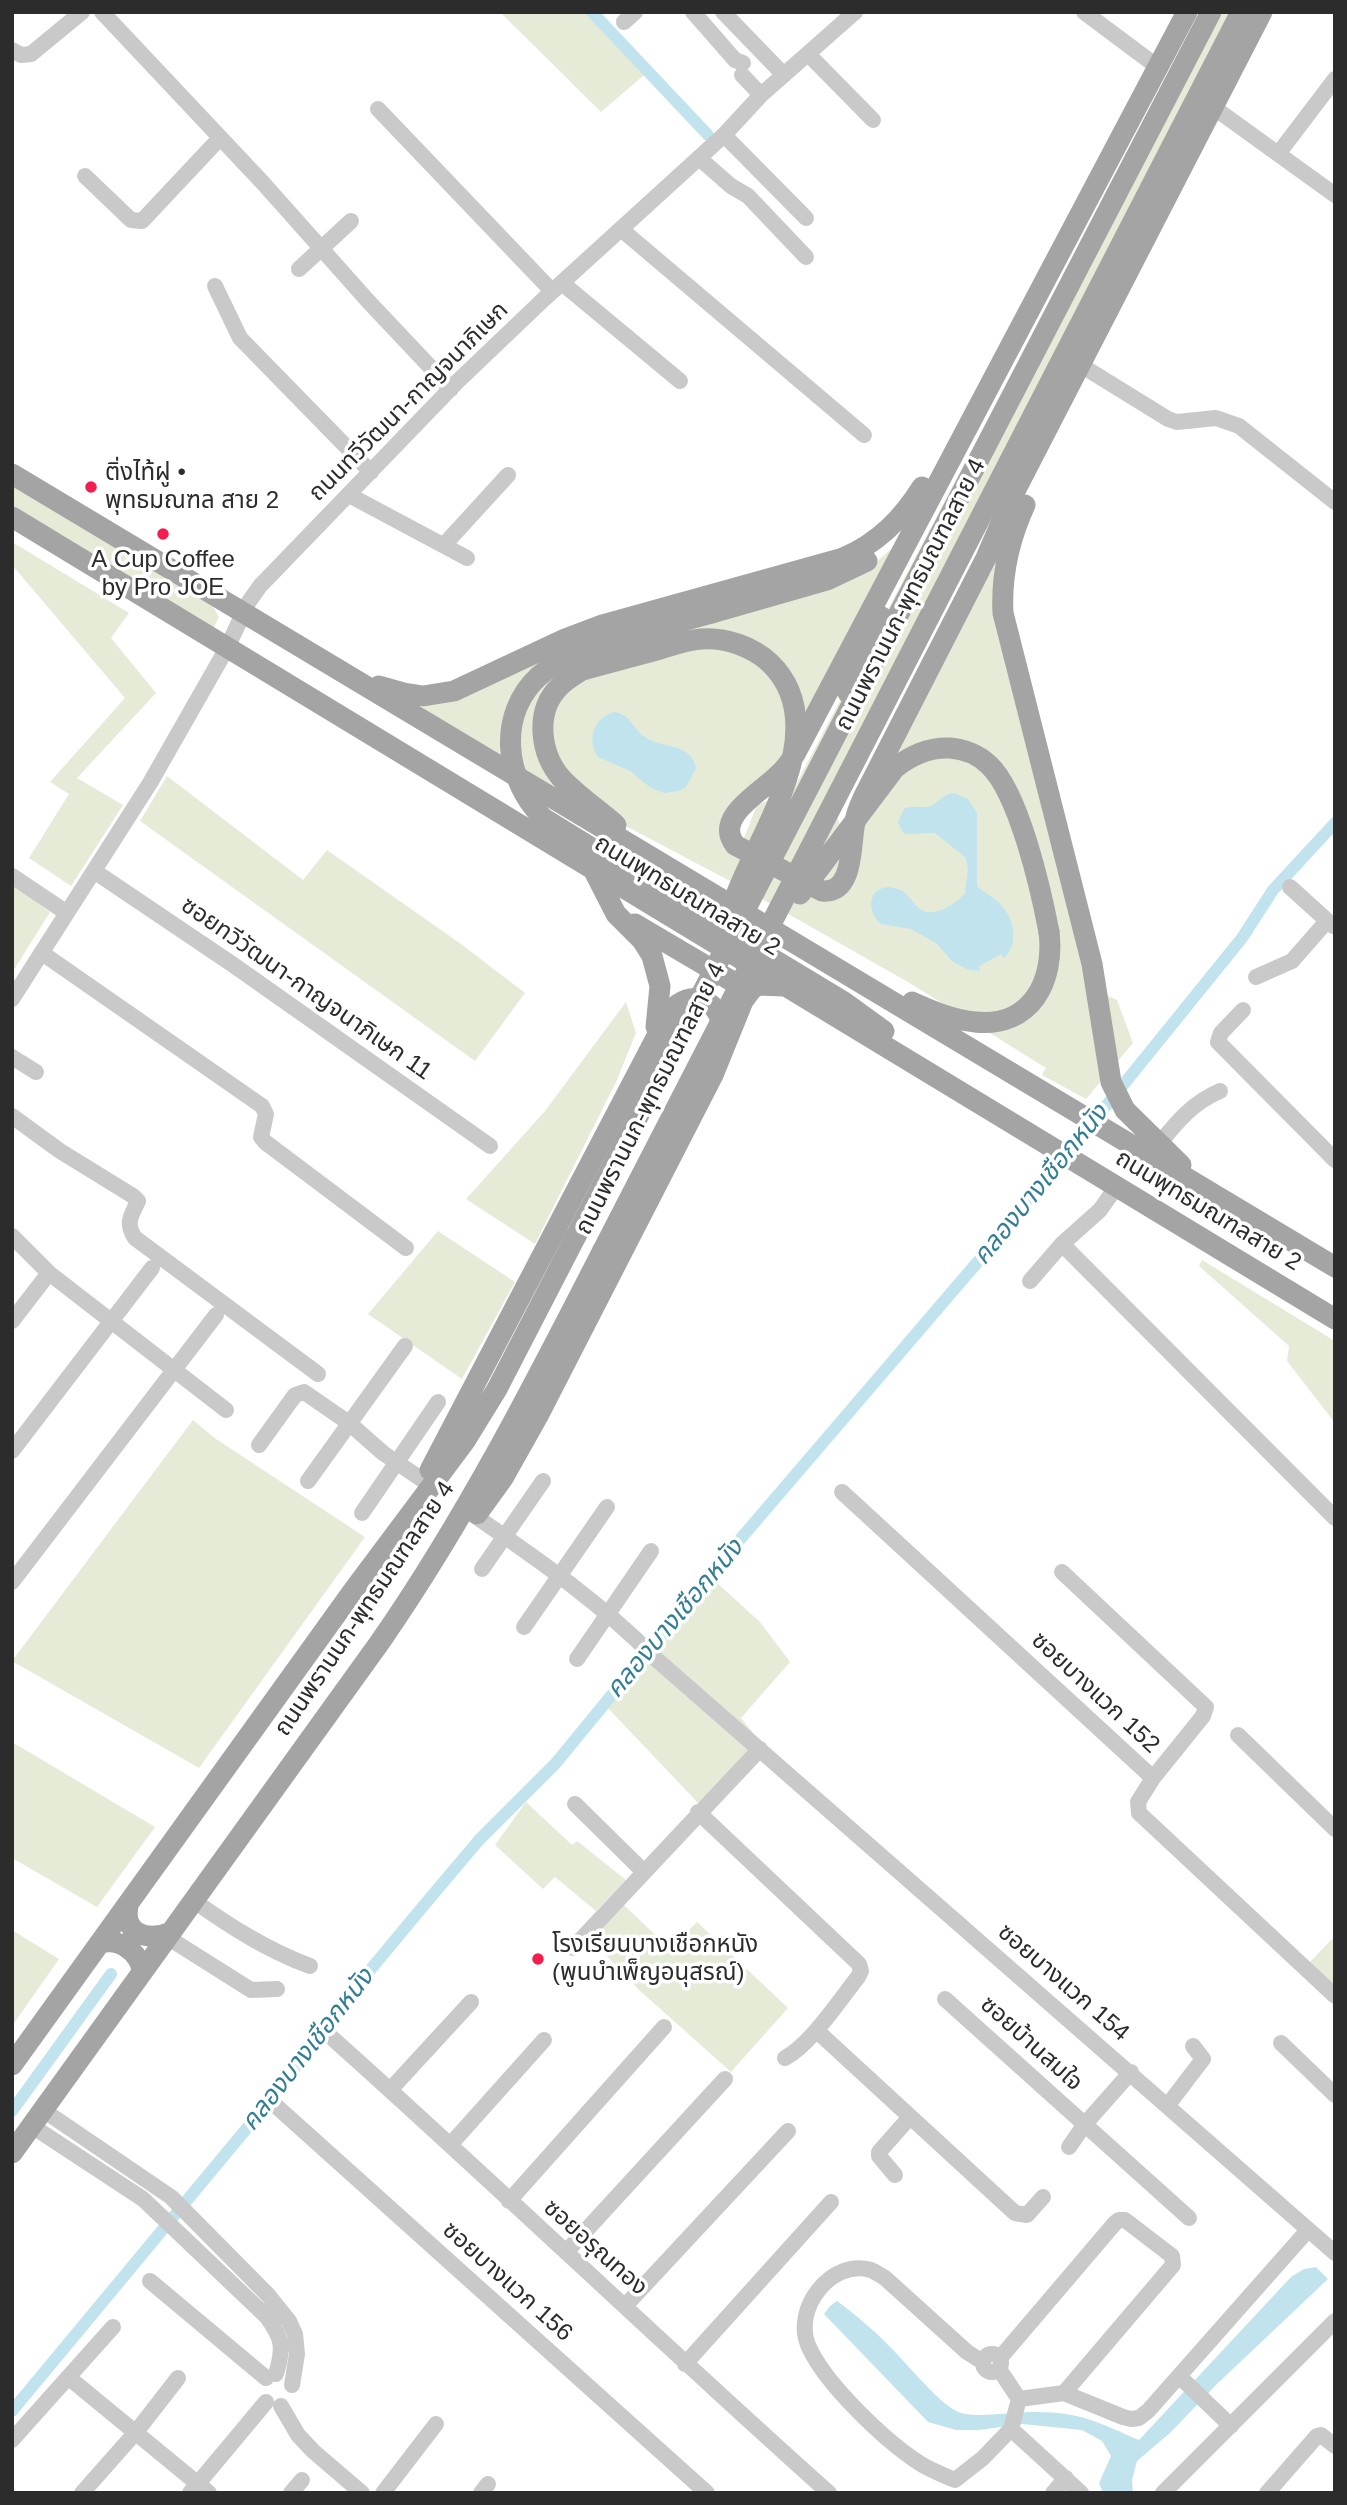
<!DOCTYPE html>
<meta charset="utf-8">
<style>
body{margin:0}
#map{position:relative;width:1347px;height:2505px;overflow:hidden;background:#fff;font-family:Arial,sans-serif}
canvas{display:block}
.frame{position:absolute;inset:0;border:14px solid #2c2c2c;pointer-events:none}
</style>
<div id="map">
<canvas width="1347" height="2505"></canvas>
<div class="frame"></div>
</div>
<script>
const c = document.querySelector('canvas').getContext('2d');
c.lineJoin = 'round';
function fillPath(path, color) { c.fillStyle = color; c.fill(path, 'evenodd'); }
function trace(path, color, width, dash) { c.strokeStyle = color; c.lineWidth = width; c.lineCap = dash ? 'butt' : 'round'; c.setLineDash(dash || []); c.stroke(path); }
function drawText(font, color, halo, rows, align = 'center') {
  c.font = font + ' Arial,"Noto Sans Thai",sans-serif'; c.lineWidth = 7; c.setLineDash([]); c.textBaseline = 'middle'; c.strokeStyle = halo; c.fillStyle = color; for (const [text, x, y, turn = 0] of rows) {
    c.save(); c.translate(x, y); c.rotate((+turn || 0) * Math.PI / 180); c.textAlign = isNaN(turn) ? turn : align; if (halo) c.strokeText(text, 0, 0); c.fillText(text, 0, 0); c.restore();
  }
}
const green = new Path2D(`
 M500 12H596L651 69 601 112Z
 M1202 12H1252L836 814 842 830 818 884 744 838 757 805 793 790Z
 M12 484 212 605 219 617 214 627 200 623 12 509Z
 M900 541 798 744 724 834 815 897 991 560 999 563 1094 990 1117 1000 1133 1043 1086 1099 1042 1075 1046 1068 908 982 730 881 554 788 424 709 422 702 569 646 874 564Z
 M14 543 129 613 111 638 156 693 77 778 123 805 71 886 29 858 69 794 50 782 125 698 12 565Z
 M167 776 303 880 327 850 461 944 525 993 475 1061 140 821Z
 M12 884 50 912 12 973Z
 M626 1002 636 1033 616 1082 535 1244 466 1199 545 1111Z
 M438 1231 515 1282 462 1379 368 1314Z
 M1202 1260 1335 1341V1423L1287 1361 1289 1346 1199 1266Z
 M193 1420 216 1439 365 1537 199 1768 12 1661Z
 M705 1572 760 1622 790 1662 741 1718 763 1745 700 1805 606 1706Z
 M12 1742 155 1827 97 1907 12 1858Z
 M526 1802 572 1845 577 1841 626 1880 596 1911 555 1877 543 1889 495 1845Z
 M624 1905 670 1949 697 1922 788 2008 731 2072 638 1989 591 1939Z
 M12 1930 59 1959 12 2026Z
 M1332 1939 1335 1941V1987L1309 1963Z`);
const water = new Path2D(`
 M615 712C631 715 632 728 645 737 662 749 691 742 696 768L686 787 679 791 664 793 651 788 630 771 598 757C586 740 594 716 615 712Z
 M954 793 968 799 977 813V886C983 893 993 896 999 903 1014 918 1020 942 1004 958L1001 954 979 966 980 971 969 970 953 962 936 943 911 929 881 924C862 907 872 880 898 889 911 893 914 910 927 912 941 914 956 903 965 893L968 869 966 858 935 833 906 834 902 831 898 822 904 809C912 805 919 808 928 807 938 804 942 794 954 793Z
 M1316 2267 1328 2279 1217 2384 1170 2433 1137 2461 1132 2480 1133 2493H1103L1099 2483 1111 2456 1102 2441 1082 2430 1022 2424 979 2430H956L928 2422 824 2314 830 2306 837 2301C856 2315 874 2330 890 2347 907 2363 941 2407 961 2413 978 2418 1012 2412 1031 2412 1078 2411 1098 2422 1139 2440L1291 2277 1304 2269Z`);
const canal = new Path2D(`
 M592 12 708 135
 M12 2111 111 1974
 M12 2411 272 2098 361 1981 420 1910 479 1840 556 1763 719 1564 999 1237 1053 1167 1111 1100 1242 938 1273 890 1335 823`);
const minor = new Path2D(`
 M102 12 263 183 368 301 451 389
 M693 12 735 60 743 63
 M723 12 784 75
 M1084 12 1159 68
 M624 22 635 12
 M12 50 21 55 31 54 82 12
 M809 55 873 120
 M742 75 761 95
 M1213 107 1335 195
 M378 109 552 291
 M724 135 806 218
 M1278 154 1335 79
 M699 158 731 186 748 196 806 257
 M85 176 131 220 142 221 220 138
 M622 230 864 435
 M299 269 351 221
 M562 283 680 381
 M215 286 240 338 371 472
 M1087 369 1168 419 1177 422 1216 418 1239 426 1335 502
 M349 495 467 558
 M444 545 508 475
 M94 871 232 964 490 1146
 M12 876 67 913
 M1290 887 1333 926
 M42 953 262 1106 266 1114 261 1137 265 1142 406 1248
 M1256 977 1292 961 1327 921
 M12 999 150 783 227 648 248 603 260 586 458 381 545 298 724 135 761 95 855 12
 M1243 1010 1221 1033 1218 1042 1335 1160
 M12 1057 36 1072
 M12 1116 60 1151 133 1196 138 1201C131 1216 125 1223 135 1238L318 1374
 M1159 1144C1177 1122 1192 1103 1220 1091
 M12 1236 49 1273 226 1410
 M1062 1244 1335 1518
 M1030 1281 1062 1244 1100 1210 1117 1186
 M12 1321 49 1273
 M259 1445 295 1395 304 1392 349 1423 383 1453 424 1481
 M12 1451 152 1268
 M308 1481 405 1346
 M842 1492 1153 1778 1138 1802 1139 1813 1335 1996
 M362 1513 438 1402
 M475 1516C539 1560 602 1604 656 1659L1335 2253
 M482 1569 543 1481
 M1062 1572 1206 1707 1203 1716 1153 1778
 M12 1582 216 1315
 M524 1627 607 1507
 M577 1659 651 1551
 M1238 1735 1335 1829
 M575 1804 643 1871
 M698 1812 859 1964 861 1971 858 1977C839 2001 811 2044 785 2058
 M194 1901C231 1927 267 1950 310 1966
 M167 1937 251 1990 277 1989
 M573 1948 760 1749
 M945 1999 1189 2218
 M817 2031 1015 2213 1027 2215 1043 2197
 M331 2037C499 2187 661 2343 829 2493
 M1281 2043 1335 2095
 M390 2090 471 2002
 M275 2105 707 2493
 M1168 2105 1203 2059 1193 2046
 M43 2110 171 2197 268 2295 289 2321 295 2334 297 2354 292 2385
 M32 2126 143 2199 267 2317C283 2339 284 2348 276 2374
 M450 2145 544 2040
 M1069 2147 1085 2124 1131 2072
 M895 2175 879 2156V2152L910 2117
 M509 2201 664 2027
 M567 2251 725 2079
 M150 2281 266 2378
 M625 2306 788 2131
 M983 2363a9 9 0 1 1 18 0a9 9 0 1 1-18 0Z
 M1000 2358 1115 2223 1119 2220H1125L1172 2256 1173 2265 1064 2393
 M983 2362 967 2352 885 2278C881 2276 876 2272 871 2270 831 2258 793 2309 808 2345 824 2383 886 2442 921 2464 932 2471 944 2475 955 2480L983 2458 1011 2429
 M685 2364 831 2202
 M999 2369 1019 2399
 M68 2377 209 2493
 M1180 2377 1231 2426
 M281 2406 298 2435 313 2451 362 2493
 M12 2440 113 2327
 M82 2493 136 2432 178 2378
 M190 2493 266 2402
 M291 2493 302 2480
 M383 2493 436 2424
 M481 2493 488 2484
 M1053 2493 1066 2478
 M1081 2493 1011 2429 1019 2399 1064 2393 1123 2417 1131 2419 1139 2418 1148 2411 1308 2230
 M1163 2493 1335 2321
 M1267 2493 1317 2436 1321 2435 1335 2446`);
const major = new Path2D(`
 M1187 12 795 754C790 762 784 770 777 776 760 793 714 817 735 845L822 891C855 894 850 843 855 822 856 813 860 805 864 796L986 558 1014 493 1262 12
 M12 474 1335 1267
 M1025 505C1009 540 1001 575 1003 613L1092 964 1111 1082 1125 1110 1181 1165
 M12 517 1335 1319
 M712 613 827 580 867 561
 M582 670C575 675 567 679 560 686 534 711 540 754 562 779 578 796 599 810 616 825
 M379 686 404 693 423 696 454 691 565 639 602 625 843 558C878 543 902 519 922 487
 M848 693 882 617
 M595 873 616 914 642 940 652 956 660 986 656 1027
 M700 915 844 1002 884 1031
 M635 924 735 983 756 986
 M912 1002C932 1011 953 1020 975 1022 1031 1028 1055 981 1049 932
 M430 1470 669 1013C691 985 723 1001 723 1034
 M477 1514 503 1478 539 1414 713 1075 743 1001 752 989 759 985 783 986
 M129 1902C120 1932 146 1943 171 1932
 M99 1944C118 1936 141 1953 142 1972
 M12 2065 353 1591 465 1441 497 1389 576 1236
 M12 2153 380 1642C466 1518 534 1385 603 1250`);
const majorBridge = new Path2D(`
 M582 670C608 663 634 656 660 649 673 645 687 640 701 639 726 637 753 647 770 663 830 721 771 817 744 876 737 892 730 909 724 926
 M800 894 895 768C911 755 929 747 950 748 964 749 979 755 989 765 1019 793 1041 890 1049 932
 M700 915 543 818C504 779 497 715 539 676 555 662 573 653 592 646L712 613
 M576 1236 1211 12
 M603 1250 1241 12`);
const markers = [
 [91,487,7,"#f41d4f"],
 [163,534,7,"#f41d4f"],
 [538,1959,7,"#f41d4f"]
];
const streetNames = [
 ["ถนนทวีวัฒนา-กาญจนาภิเษก",409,402,-45],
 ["ถนนพรานนก-พุทธมณฑลสาย 4",911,595,-63],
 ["ถนนพุทธมณฑลสาย 2",687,896,31],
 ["ซอยทวีวัฒนา-กาญจนาภิเษก 11",306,989,35],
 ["ถนนพรานนก-พุทธมณฑลสาย 4",651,1099,-63],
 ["ถนนพุทธมณฑลสาย 2",1208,1211,31],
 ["ถนนพรานนก-พุทธมณฑลสาย 4",365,1609,-56],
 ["ซอยบางแวก 152",1095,1693,43],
 ["ซอยบางแวก 154",1063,1983,41],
 ["ซอยบ้านสมใจ",1031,2044,42],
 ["ซอยอรุณทอง",595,2248,42],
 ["ซอยบางแวก 156",507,2282,42]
];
const poiNames = [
 ["ติ่งไท้ฝู •",105,473],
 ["พุทธมณฑล สาย 2",105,501],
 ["A Cup Coffee",163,560,"center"],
 ["by Pro JOE",163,588,"center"],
 ["โรงเรียนบางเชือกหนัง",552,1945],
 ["(พูนบำเพ็ญอนุสรณ์)",552,1973]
];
const waterNames = [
 ["คลองบางเชือกหนัง",1041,1185,-51],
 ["คลองบางเชือกหนัง",675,1619,-50],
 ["คลองบางเชือกหนัง",308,2050,-52]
];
fillPath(green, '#e5ebd7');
fillPath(water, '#c1e3ed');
trace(canal, '#c1e3ed', 12);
trace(minor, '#c9c9c9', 16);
trace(major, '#a4a4a4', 21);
trace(majorBridge, '#a4a4a4', 21);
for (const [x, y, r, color] of markers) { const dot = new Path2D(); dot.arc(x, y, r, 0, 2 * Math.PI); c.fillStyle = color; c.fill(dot); trace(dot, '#fff', 2.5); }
drawText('24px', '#2c2c2c', '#fff', streetNames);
drawText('24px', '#2c2c2c', '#fff', poiNames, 'left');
drawText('italic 26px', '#347e93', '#fff', waterNames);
</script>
